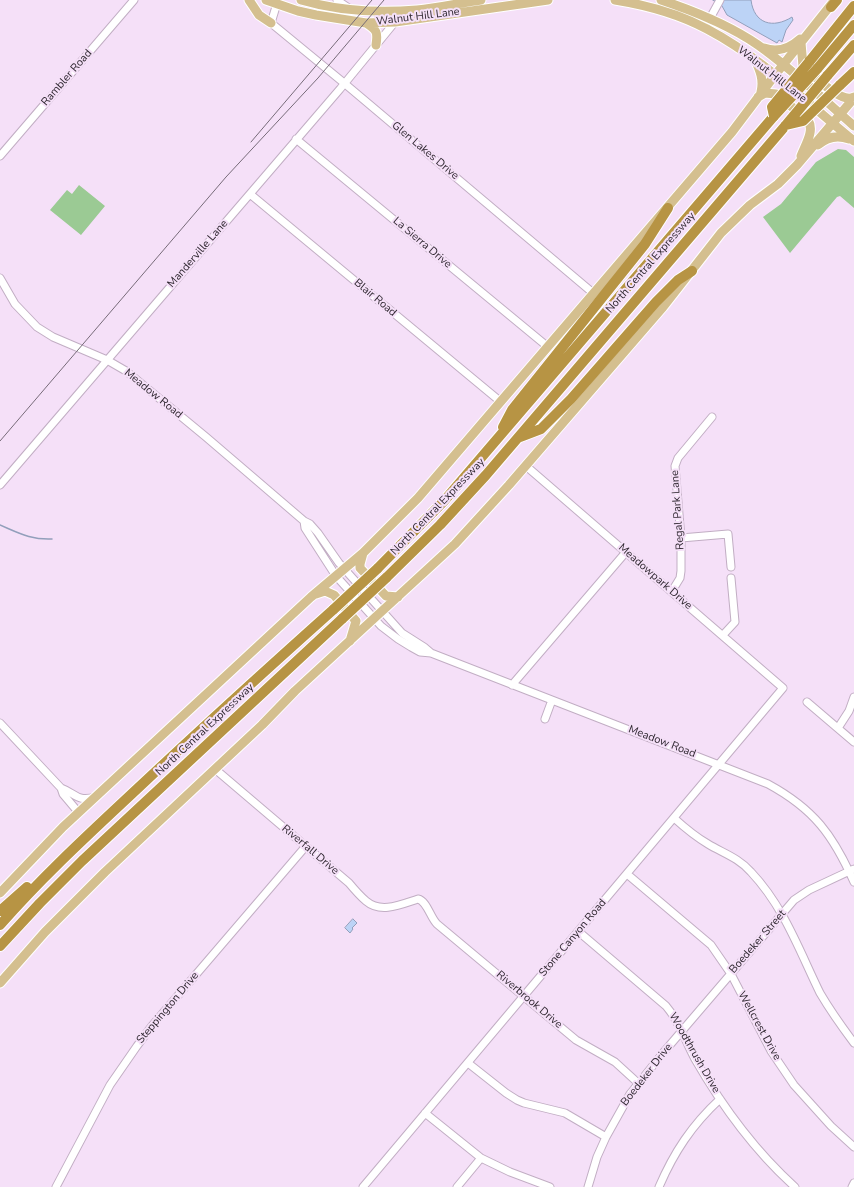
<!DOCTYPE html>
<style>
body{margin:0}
canvas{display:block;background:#f5e0f8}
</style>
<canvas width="854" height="1187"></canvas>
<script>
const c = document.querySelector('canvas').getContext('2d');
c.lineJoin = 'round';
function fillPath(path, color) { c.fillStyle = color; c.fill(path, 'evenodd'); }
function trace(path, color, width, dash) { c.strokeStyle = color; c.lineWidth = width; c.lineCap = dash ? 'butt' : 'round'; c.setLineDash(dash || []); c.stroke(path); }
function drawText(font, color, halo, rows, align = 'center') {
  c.font = font + ' "Nunito Sans",sans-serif'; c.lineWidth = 4; c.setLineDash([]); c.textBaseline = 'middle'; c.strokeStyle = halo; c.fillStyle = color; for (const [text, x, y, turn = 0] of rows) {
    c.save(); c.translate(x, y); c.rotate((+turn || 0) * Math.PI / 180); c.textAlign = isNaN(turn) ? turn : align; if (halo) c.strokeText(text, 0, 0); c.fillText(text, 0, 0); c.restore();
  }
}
const green = new Path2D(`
 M838 149 846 150 854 157V208L840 196 837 197 790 253 763 217 781 204 816 162Z
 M79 185 105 206 81 235 50 210 67 190 72 194Z`);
const water = new Path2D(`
 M713 0H751C754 24 773 29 792 17L793 20 786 30 782 42 779 40 777 43 727 15 722 6Z
 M353 919 357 923 352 928 353 929 350 933 345 928Z`);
const stream = new Path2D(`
 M0 525C19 533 31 540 52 539`);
const minor = new Path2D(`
 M278 0 271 23 344 83 593 293
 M337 0 350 9
 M708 22 720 0
 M296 139 548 347
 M0 156 134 0
 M250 194 501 402
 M0 278 15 304 37 327 53 337 107 360 126 371 206 437 304 521 310 524 318 533 339 563 402 633 424 647 431 653
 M0 485 340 89 395 22
 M304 521 305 528 336 576 381 626 398 639 411 647 420 652 431 653 768 784C814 809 833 835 854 882
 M681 538 728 534 731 567
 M672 591 680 578 681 571V538L675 466 678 458 712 417
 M723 635 735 622 731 578
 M512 685 626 552
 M807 702 854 742
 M545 719 552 700
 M0 723 61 788 63 794 79 813
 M838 728 849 711 854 697
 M215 769 349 883C354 889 360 896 366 901 381 914 402 904 418 899 427 901 430 917 437 924L576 1040 615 1062 638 1083
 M61 788C77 794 76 802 96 797
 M674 818C685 828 696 837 708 844 723 853 739 858 751 872 784 907 799 950 820 993 830 1010 842 1027 854 1043
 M627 874 711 945 731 974 771 1051 794 1085 831 1126 854 1147
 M579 932 666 1006C680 1022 685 1041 695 1059 722 1106 755 1151 795 1187
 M468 1063 506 1093 517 1100 524 1103 565 1113 606 1137
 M425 1113 481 1158 510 1172 550 1187
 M56 1187 110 1085 137 1046 151 1027 306 846
 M363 1187 783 688 526 466
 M457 1187 481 1158
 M588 1187 597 1157 606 1137 630 1094 663 1053 794 900 809 890 854 869
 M659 1187C674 1152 692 1125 720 1099
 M852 1187 854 1183`);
const major = new Path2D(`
 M249 0 259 15 271 23
 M266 0 298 11 316 15 366 23 395 22 548 0
 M301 0C338 11 379 13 417 10 438 8 460 3 481 0
 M615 0C646 5 679 14 707 29 762 58 806 102 854 141
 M661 0C694 11 729 25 758 45 792 69 823 99 854 126
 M366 23C377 30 378 32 376 45
 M801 43 803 66C813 75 841 104 854 97
 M764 48C777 53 790 48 800 39
 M755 60C760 70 764 80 761 92
 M758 97 765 93 776 94 808 120C815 131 805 145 801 156
 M818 145C827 137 838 135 849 139
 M363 553 360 564V568L386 596 398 597
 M316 594 325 591 334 595 356 621 350 641
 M0 893 63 827 311 597 363 553 418 498 732 132 775 75 834 1
 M0 983 45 932 105 872 262 725 295 691 455 544 509 485 663 307 721 233 750 205 778 184 797 165 854 98`);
const highway = new Path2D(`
 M831 7 837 0
 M809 62 854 6
 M817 69 854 25
 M827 76 854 45
 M839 86 854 72
 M503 427 512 410 645 244 668 208
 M520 437 541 429 571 399 656 302 678 280 692 271
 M377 569 444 501 774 116
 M386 578 440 525 486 475 786 125
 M0 911 27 887
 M0 925C43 876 90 833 137 789 202 728 268 668 334 609
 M0 946 40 903 82 861 343 618`);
const tram = new Path2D(`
 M251 142 372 0
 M0 441 226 177 318 78 384 0`);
const highwayBridge = new Path2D(`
 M774 116 772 107 809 62
 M774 116 817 69
 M786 125 803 121 839 86
 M786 125 827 76
 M334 609 377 569
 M343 618 386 578`);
const streetNames = [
 ["Walnut Hill Lane",418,17,-7],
 ["Walnut Hill Lane",772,75,38],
 ["Rambler Road",67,78,-49],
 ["Glen Lakes Drive",425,151,40],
 ["La Sierra Drive",422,243,40],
 ["Manderville Lane",198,254,-49],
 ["North Central Expressway",651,263,-49],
 ["Blair Road",375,298,40],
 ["Meadow Road",153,394,39],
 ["North Central Expressway",438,507,-46],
 ["Regal Park Lane",678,510,-94],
 ["Meadowpark Drive",655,577,41],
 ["North Central Expressway",205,730,-43],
 ["Meadow Road",662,742,21],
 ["Riverfall Drive",310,850,40],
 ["Stone Canyon Road",573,938,-50],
 ["Boedeker Street",758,942,-49],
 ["Riverbrook Drive",529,1000,40],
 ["Steppington Drive",168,1008,-50],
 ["Wellcrest Drive",759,1026,61],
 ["Woodthrush Drive",694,1053,60],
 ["Boedeker Drive",647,1075,-52]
];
fillPath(green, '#9bca94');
fillPath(water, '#bcd3f6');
trace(water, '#929fbb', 1);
trace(stream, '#929fbb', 1.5);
trace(minor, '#c2aec4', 9);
trace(major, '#fff', 11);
trace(highway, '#fff', 12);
trace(minor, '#fff', 7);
trace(major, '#d4bf8f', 9);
trace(highway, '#b79444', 10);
trace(tram, '#776b79', 1);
trace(highwayBridge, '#fff', 12, []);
trace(highwayBridge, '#b79444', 10);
drawText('11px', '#2f2730', '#f5e0f8', streetNames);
</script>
